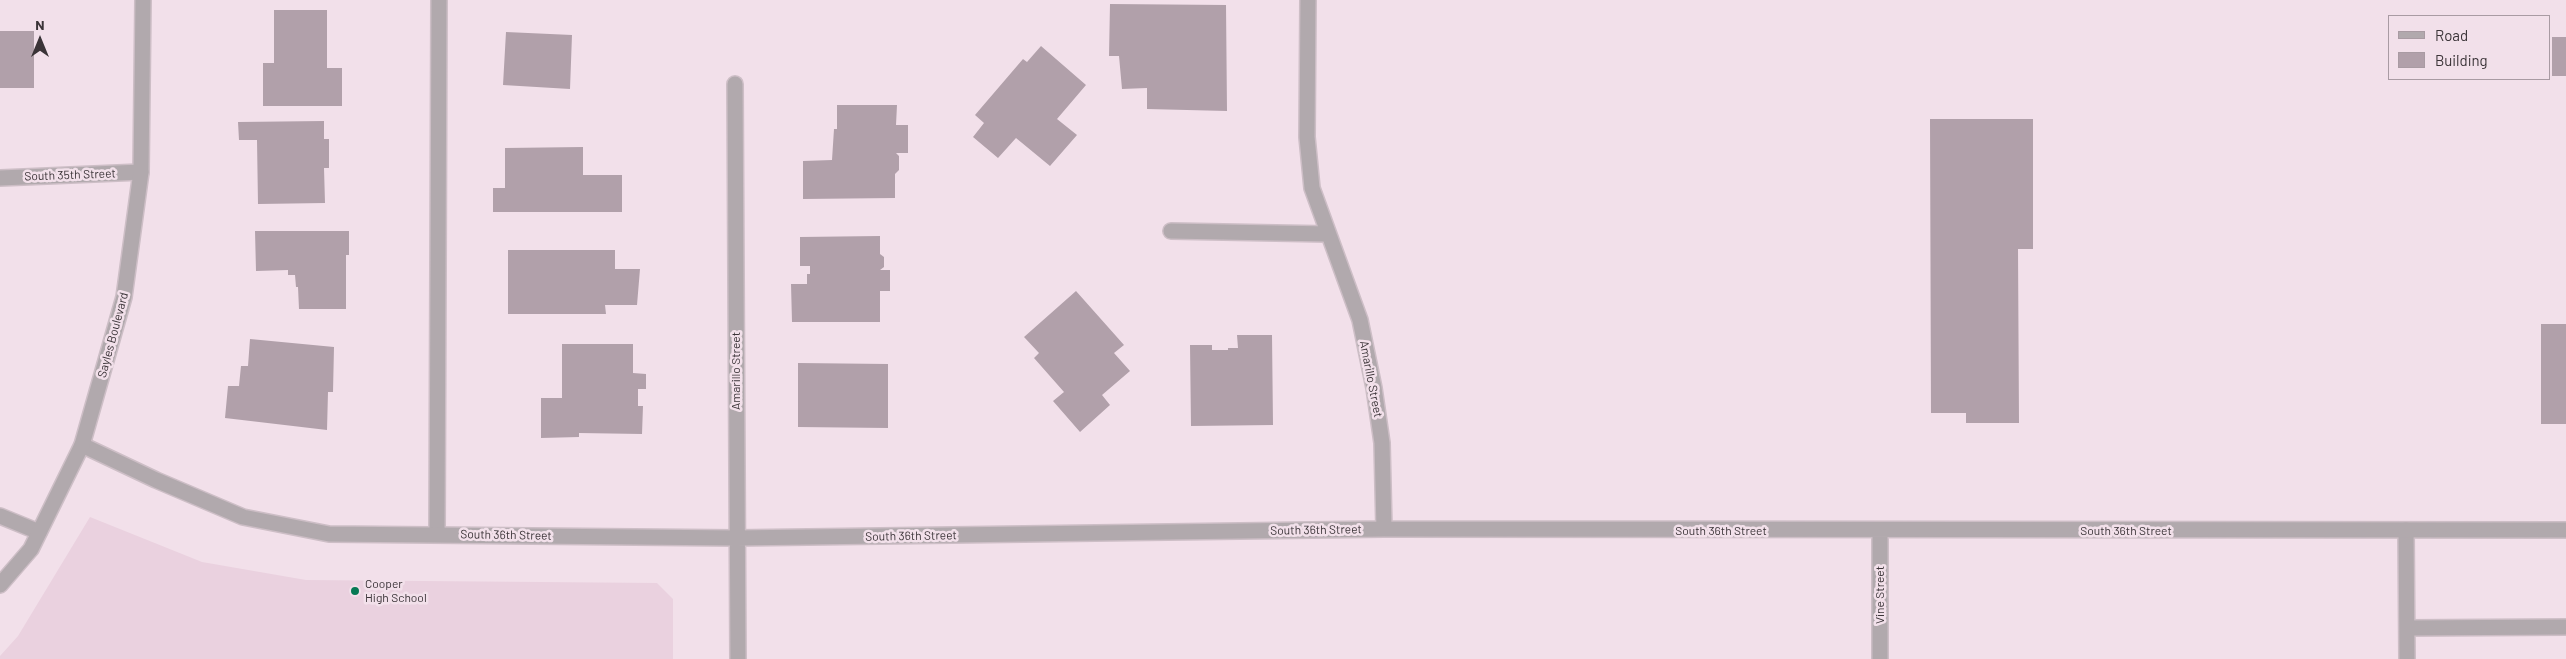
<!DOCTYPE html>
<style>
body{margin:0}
#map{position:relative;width:2566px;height:659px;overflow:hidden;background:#f2e0ea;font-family:Barlow,sans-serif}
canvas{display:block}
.legend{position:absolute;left:2388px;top:15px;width:162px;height:65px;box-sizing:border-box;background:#f2e0ea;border:1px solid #a99ba3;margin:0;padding:6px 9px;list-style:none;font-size:15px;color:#3b3438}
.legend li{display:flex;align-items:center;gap:10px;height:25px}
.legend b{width:25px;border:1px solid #a99ba3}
.north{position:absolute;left:15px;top:15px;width:50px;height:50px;-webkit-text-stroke:4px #f2e0ea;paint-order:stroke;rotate:0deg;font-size:14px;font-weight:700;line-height:20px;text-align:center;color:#3b3438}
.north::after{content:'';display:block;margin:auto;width:18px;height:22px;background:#3b3438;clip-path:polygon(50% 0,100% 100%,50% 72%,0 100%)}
</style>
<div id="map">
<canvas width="2566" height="659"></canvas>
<ul class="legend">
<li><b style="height:6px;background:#b1a9ad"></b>Road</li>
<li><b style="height:14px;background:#b1a0aa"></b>Building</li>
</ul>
<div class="north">N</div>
</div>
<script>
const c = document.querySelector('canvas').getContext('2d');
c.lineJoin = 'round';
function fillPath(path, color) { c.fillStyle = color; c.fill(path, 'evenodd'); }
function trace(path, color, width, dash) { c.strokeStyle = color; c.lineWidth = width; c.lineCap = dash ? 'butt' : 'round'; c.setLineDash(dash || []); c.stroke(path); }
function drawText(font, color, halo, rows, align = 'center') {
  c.font = font + ' Barlow,sans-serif'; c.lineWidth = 5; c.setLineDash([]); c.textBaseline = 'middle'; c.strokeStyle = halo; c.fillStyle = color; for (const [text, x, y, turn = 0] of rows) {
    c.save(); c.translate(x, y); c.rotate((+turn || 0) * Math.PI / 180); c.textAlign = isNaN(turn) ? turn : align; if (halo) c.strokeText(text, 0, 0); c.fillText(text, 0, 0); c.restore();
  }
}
const built = new Path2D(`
 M90 517 202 562 306 580 657 583 673 599V659H0V656L18 636Z`);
const building = new Path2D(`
 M1110 4 1226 5 1227 111 1147 109V88L1122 89 1119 56H1109Z
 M274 10H327V68H342V106H263V63H274Z
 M0 31H34V88H0Z
 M506 32 572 35 570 89 503 85Z
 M2552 37H2566V76H2552Z
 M1041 46 1086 85 1057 119 1077 135 1050 166 1016 138 998 158 973 137 984 123 975 115 1023 59 1027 62Z
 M837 105H897L896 125H908V153H896L899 156V170L895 174V198L803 199V161L832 160 834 129H837Z
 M1930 119H2033V249H2018L2019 423H1966V413H1931Z
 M324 121V139H329V168H324L325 203 258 204 257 140H239L238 122Z
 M583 147V175H622V212H493V188H505V148Z
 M255 231H349V255H346V309H299L298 287H296L295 275H288V270L256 271Z
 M880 236V254L884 257V267L880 270H890V291H880V322H792L791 284H807V274H810V266H800V237Z
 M508 250H615V269H640L637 305H605L606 314H508Z
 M1076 291 1124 345 1114 353 1130 371 1102 395 1110 405 1080 432 1053 401 1064 392 1034 358 1039 353 1024 337Z
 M2541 324H2566V424H2541Z
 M1237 335H1272L1273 425 1191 426 1190 345H1212V350H1228V348H1238Z
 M250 339 334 347 333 392H328L327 430 225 418 228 386H239L241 366H248Z
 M562 344H633V373L646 374V389H638V406H643L642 434 579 433V437L541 438V398H562Z
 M798 363 888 364V428L798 427Z`);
const service = new Path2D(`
 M0 516 39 532
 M2406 530 2407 659
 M437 534 439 0
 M2407 628 2566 627`);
const minor = new Path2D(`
 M1308 0 1307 137 1312 188 1360 320 1374 388 1382 443 1384 529
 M735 84 738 659
 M0 178 141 172
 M1171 231 1328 234
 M82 445 156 480 243 517 329 534 736 538 1384 529 2566 530
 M1880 531V659`);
const tertiary = new Path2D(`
 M0 585 31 549 82 445 124 297 141 172 143 0`);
const markers = [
 [355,591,5,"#077954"]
];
const streetNames = [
 ["South 35th Street",70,175,-2],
 ["Sayles Boulevard",113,335,-75],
 ["Amarillo Street",736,371,-90],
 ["Amarillo Street",1371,379,79],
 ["South 36th Street",1316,530,-1],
 ["South 36th Street",1721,531],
 ["South 36th Street",2126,531],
 ["South 36th Street",506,535,1],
 ["South 36th Street",911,536,-1],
 ["Vine Street",1880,595,-90]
];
const poiNames = [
 ["Cooper",365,584],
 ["High School",365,598]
];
fillPath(built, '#ead1df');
fillPath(building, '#b1a0aa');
trace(service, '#cdbec6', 18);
trace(minor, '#cdbec6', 18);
trace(tertiary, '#cdbec6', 18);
trace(service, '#b1a9ad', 15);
trace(minor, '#b1a9ad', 15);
trace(tertiary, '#b1a9ad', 15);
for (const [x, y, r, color] of markers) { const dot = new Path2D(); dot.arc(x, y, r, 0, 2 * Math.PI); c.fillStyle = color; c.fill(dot); trace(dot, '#f2e0ea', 2); }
drawText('12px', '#3b3438', '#f2e0ea', streetNames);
drawText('12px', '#3b3438', '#f2e0ea', poiNames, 'left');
</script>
